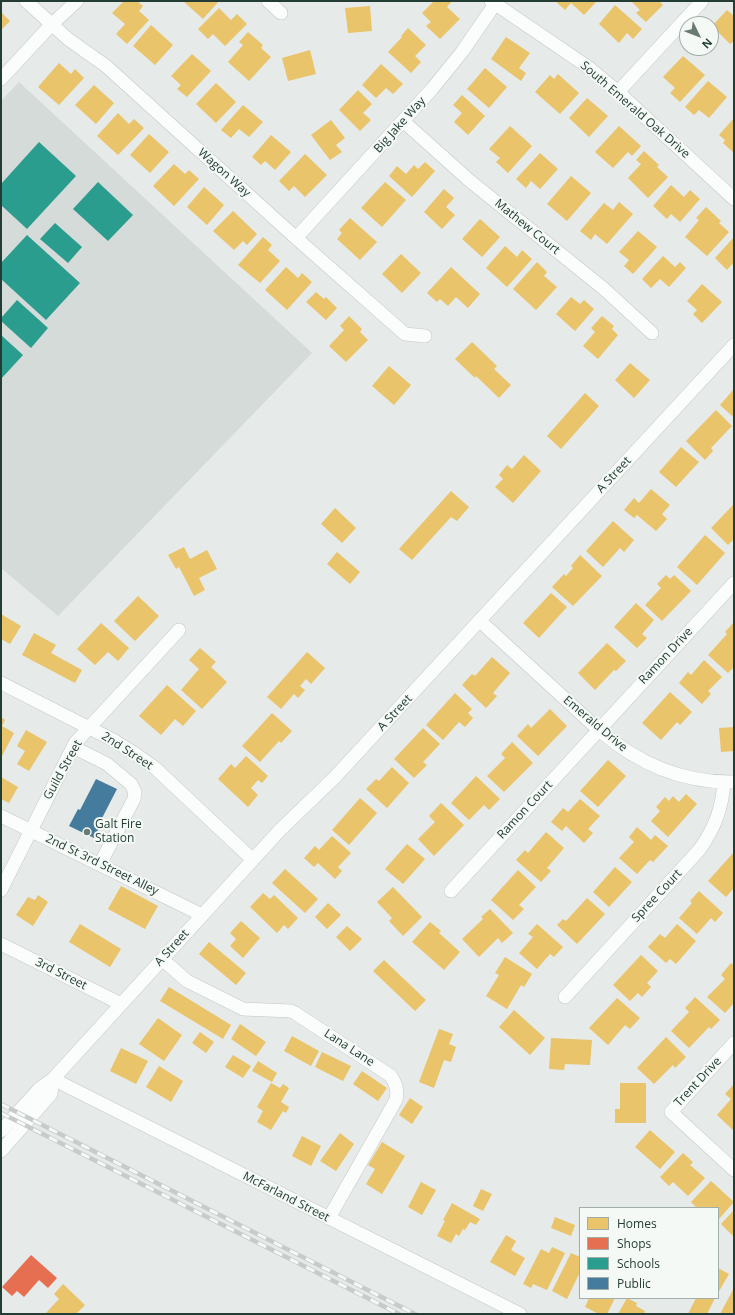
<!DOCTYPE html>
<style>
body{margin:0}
#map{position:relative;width:735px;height:1315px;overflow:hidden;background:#e6eae8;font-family:"Open Sans",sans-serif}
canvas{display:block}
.frame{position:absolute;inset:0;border:2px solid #243d34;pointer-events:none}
.legend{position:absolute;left:579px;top:1207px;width:140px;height:92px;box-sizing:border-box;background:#f4f9f6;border:1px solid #a1aea8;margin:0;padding:5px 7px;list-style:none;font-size:12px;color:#243d34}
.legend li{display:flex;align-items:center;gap:8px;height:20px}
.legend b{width:20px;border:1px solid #a1aea8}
.north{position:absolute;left:679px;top:16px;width:40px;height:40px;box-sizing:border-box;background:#f4f9f6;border:1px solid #a1aea8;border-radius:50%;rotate:133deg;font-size:11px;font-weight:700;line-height:16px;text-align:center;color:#243d34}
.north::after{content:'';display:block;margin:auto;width:14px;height:18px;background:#687a73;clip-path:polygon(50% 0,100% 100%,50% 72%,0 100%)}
</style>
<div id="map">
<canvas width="735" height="1315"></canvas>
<div class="frame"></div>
<ul class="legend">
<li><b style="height:11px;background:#e9c46a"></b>Homes</li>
<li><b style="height:11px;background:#e76f51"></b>Shops</li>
<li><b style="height:11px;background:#2a9d8f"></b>Schools</li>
<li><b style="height:11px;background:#457b9d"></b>Public</li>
</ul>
<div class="north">N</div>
</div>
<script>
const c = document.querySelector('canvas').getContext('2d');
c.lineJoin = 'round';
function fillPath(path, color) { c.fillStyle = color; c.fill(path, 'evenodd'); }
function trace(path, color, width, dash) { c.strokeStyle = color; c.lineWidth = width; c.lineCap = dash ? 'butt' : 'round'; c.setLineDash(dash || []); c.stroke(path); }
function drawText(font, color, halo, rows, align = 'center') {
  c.font = font + ' "Open Sans",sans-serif'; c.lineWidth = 4; c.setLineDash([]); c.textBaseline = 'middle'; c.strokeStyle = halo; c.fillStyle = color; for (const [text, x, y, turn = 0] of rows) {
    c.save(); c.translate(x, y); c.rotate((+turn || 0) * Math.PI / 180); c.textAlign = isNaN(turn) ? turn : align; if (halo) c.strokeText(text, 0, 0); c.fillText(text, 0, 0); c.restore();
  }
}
const built = new Path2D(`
 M19 82 312 353 58 616 1 568V101Z`);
const homes = new Path2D(`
 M124 1H137L143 6 139 11 149 20 127 44 116 34 125 24 112 13Z
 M183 1H219L203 19Z
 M434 1H452L447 7 460 19 440 39 426 26 431 22 422 13Z
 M555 1H597L584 15 571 3 565 10Z
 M631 1H659L663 5 646 22 636 13 640 10Z
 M615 5 642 29 633 39 627 33 619 43 599 24Z
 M370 6 372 31 348 33 345 8Z
 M219 8 231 20 237 14 247 24 225 46 213 34 208 39 198 29Z
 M727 10 734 16V41L730 44 712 26Z
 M1 12 10 21 1 30Z
 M151 25 173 45 155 65 133 46Z
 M408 28 426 45 415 56 421 62 411 73 388 52 402 37 401 36Z
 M248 32 263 45 261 48 271 57 249 81 228 62 243 45 239 42Z
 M506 37 530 53 519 68 526 73 521 81 491 59Z
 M310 50 316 74 288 81 282 58Z
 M192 54 211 71 187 97 177 89 181 85 171 76Z
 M683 56 705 75 680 102 670 93 675 88 663 77Z
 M59 63 71 74 75 69 84 78 59 105 38 87Z
 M381 64 403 84 393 94 386 88 376 98 362 85Z
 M485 68 507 87 489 108 467 89Z
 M558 74 579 93 560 114 535 92 550 75 554 79Z
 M708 81 727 97 709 118 699 110 694 115 685 107Z
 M216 83 236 102 216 123 196 104Z
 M94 85 114 103 96 124 75 105Z
 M358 90 372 104 363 113 371 120 360 131 339 110Z
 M462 95 485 116 468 135 454 122 462 113 453 105Z
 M587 98 608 116 589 137 569 118Z
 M243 105 263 122 249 137 239 129 231 138 221 130Z
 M118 113 129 124 134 119 144 128 118 155 97 136Z
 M734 118V153L723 143 725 140 719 135Z
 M331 120 345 138 336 145 342 152 330 160 311 135Z
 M510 126 532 146 508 173 496 162 500 158 489 149Z
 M619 126 641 146 632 156 628 152 613 168 595 152Z
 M149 134 169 152 150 173 130 155Z
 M271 135 291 152 275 170 265 161 261 165 252 157Z
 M644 151 659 165 657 167 668 177 648 198 628 178 641 164 636 160Z
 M540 153 558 169 540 189 531 181 526 188 516 179Z
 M305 154 327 175 305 197 294 186 289 191 279 181Z
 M425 162 435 171 412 197 389 176 397 166 406 174 414 165 418 169Z
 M174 164 185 174 189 170 199 179 174 206 153 186Z
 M571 176 591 193 567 221 547 204Z
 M385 182 406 200 382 227 361 208Z
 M671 185 684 197 690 190 700 199 680 222 671 214 667 219 653 206Z
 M204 187 224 205 207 225 187 207Z
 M444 189 454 198 446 207 455 215 442 229 424 212Z
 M619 202 633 214 607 244 595 234 591 240 580 231 604 203 613 210Z
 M706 207 721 221 719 223 729 232 707 256 685 237 699 220 696 218Z
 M233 211 257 234 247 245 243 241 234 250 213 231Z
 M350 218 377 242 360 260 337 239 342 233 339 230Z
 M480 219 500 237 482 257 462 239Z
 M638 231 657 247 633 274 624 266 629 260 619 252Z
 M263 237 272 245 268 250 280 261 260 283 238 265Z
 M734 237V266L732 264 727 270 715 258Z
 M505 246 517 257 522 250 532 259 507 287 486 268Z
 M401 254 421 273 402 293 382 274Z
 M663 256 675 267 680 262 686 268 669 287 660 279 651 288 642 279Z
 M537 262 547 272 544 276 557 287 536 310 513 289Z
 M286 267 298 278 302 273 312 282 287 310 265 290Z
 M451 267 480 294 468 308 456 297 448 306 440 299 437 302 427 293Z
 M702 284 722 302 702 323 693 314 697 310 687 301Z
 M316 292 324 299 326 297 337 308 326 320 306 302Z
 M571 297 580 304 584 300 594 309 575 331 556 314Z
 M349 316 362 329 360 332 368 340 346 362 329 346 344 330 340 326Z
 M602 316 614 326 612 329 618 335 598 359 583 346 595 332 591 328Z
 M472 342 497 366 494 369 511 385 499 398 476 376 475 378 455 359Z
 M630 363 650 380 634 398 615 380Z
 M389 366 411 385 394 405 372 386Z
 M734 389V414L732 416 720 405Z
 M585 393 599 406 561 449 547 436Z
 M716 410 732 426 711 448 713 451 705 460 686 441Z
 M681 447 699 462 676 487 659 472Z
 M524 455 541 471 513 503 495 487 503 479 499 475 507 465 512 469Z
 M651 489 670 505 662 514 667 519 656 531 637 515 634 518 624 510 634 498 639 503Z
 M451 491 469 507 457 521 451 517 412 560 399 549Z
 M734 504V539L728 545 711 528Z
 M335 508 356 528 342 543 321 524Z
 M613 521 634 540 624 552 620 548 603 567 586 551Z
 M705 535 725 553 697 585 677 567Z
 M184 547 190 559 207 550 217 569 199 578 205 590 194 596 179 567 176 569 168 555Z
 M337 552 360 572 350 584 327 564Z
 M580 555 602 576 573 606 552 587 564 574 566 576 573 568 571 566Z
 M666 575 670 579 674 575 691 591 662 621 645 605 661 588 657 584Z
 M551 593 567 607 539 638 523 623Z
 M138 596 159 616 135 641 114 621Z
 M636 603 654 620 642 634 647 638 637 648 614 627Z
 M1 614 21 626 10 644 1 639Z
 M101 623 129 648 118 661 108 652 95 665 77 649Z
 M733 623 734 667 728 673 708 655 727 634 725 632Z
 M34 633 56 645 51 653 82 670 75 683 22 655Z
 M607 643 626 661 616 671 614 670 595 690 578 673Z
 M200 648 216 662 211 667 227 682 202 709 181 690 199 669 189 660Z
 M307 652 325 668 311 684 306 679 300 686 305 690 298 698 294 694 281 709 267 697Z
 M492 657 510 673 493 693 497 696 486 708 462 685 472 674 475 676Z
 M704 660 722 677 708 691 711 694 702 704 679 683 688 672 691 675Z
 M167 685 196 711 183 726 175 719 161 735 139 716Z
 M670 692 692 712 680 725 677 722 661 740 642 723Z
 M455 693 472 709 468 713 473 718 465 727 459 722 443 740 426 725Z
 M550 709 567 726 538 756 517 736 528 724 531 728Z
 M272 713 292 731 281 743 279 741 260 762 242 746Z
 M1 717 5 720 2 726 14 733 1 758Z
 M734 727V751L721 752 719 728Z
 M423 728 440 744 423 762 427 765 414 778 394 759Z
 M26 730 47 742 29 771 17 764 25 751 17 746Z
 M512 742 533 763 504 792 487 776 505 758 501 754Z
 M246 756 268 776 262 783 258 780 251 788 258 795 248 807 218 779 231 764 235 768Z
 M608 760 626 776 598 807 580 791Z
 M392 767 409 783 387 808 366 789 376 779 379 781Z
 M476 776 500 799 489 810 484 805 469 820 451 803Z
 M1 777 18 787 9 803 1 799Z
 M686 794 697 804 668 837 651 821 660 811 656 807 665 797 669 801 673 796 679 802Z
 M360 798 377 813 349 845 332 830Z
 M580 799 600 816 588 829 593 833 584 843 566 826 562 831 551 822 563 808 568 812Z
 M441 803 464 825 434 856 418 839 435 822 429 816Z
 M637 827 651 840 655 835 668 846 653 862 650 860 637 874 619 858 634 842 629 837Z
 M546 832 564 848 547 868 551 871 541 882 516 860 525 850 528 853Z
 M332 836 351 853 338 867 342 871 335 879 318 863 314 867 304 858 315 846 319 850Z
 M407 844 425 859 403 884 385 869Z
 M734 852V888L726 897 708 881Z
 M615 867 632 882 609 907 593 892Z
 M285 869 318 899 305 913 272 883Z
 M518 870 536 887 519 905 524 909 513 920 491 900Z
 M121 886 158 906 145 929 108 909Z
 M393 887 422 917 403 936 389 921 392 918 377 902Z
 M699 891 723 913 715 922 711 918 697 934 679 918 692 903 690 901Z
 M263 893 270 899 274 895 298 918 288 929 284 925 277 933 250 907Z
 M38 895 48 902 33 926 16 915 28 897 35 900Z
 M587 898 605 914 577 944 557 925 563 919 566 921Z
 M328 903 341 915 327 929 315 917Z
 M490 909 513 933 502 943 498 938 479 957 462 939 483 919 481 917Z
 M241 921 260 938 243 958 230 946 236 939 230 933Z
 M430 922 441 931 439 933 460 952 444 970 412 942Z
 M80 924 121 949 110 967 69 942Z
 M537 924 563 947 554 957 550 954 537 969 519 953 533 937 528 934Z
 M677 924 696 941 676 964 670 959 666 963 648 947 660 934 665 938Z
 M347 926 362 939 350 951 336 937Z
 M209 942 246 973 236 985 199 954Z
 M641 955 658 971 647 983 651 987 642 997 638 993 630 1001 613 985Z
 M505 957 532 974 524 987 521 985 507 1009 486 996 499 975 495 973Z
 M384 960 426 1000 415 1011 373 971Z
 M731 963 734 966V1003L725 1013 707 997 725 979 721 975Z
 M169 987 231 1025 223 1039 160 1001Z
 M695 997 720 1020 711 1029 709 1027 689 1048 671 1031 689 1012 685 1008Z
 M617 998 640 1018 630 1029 625 1025 608 1045 589 1028Z
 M514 1010 545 1038 530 1055 499 1027Z
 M158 1018 182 1035 164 1061 139 1044Z
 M240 1024 266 1042 256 1056 231 1039Z
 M439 1029 453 1034 449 1044 456 1047 451 1062 444 1060 434 1088 419 1082Z
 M200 1032 214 1042 206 1053 192 1043Z
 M292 1036 319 1051 311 1066 284 1051Z
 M666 1037 686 1057 675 1068 673 1065 654 1084 637 1068Z
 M551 1038 592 1040 590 1065 565 1064 564 1070 549 1069Z
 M121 1048 148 1061 136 1084 110 1071Z
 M322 1052 351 1066 343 1081 315 1067Z
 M233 1055 251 1066 243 1078 225 1067Z
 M258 1061 277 1073 272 1082 252 1071Z
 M159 1066 183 1081 171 1102 146 1087Z
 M362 1071 387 1088 378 1101 353 1084Z
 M271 1083 280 1088 283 1084 289 1088 281 1102 289 1107 286 1113 283 1111 271 1130 257 1122 263 1111 257 1107Z
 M620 1083H646V1123H615V1109H620Z
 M734 1084V1131L717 1115 731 1099 725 1094Z
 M410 1098 423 1107 412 1124 399 1115Z
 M650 1130 675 1152 660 1169 635 1147Z
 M340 1133 354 1144 336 1171 320 1161Z
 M302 1136 321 1146 311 1166 292 1156Z
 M382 1142 405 1156 382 1194 366 1184 375 1169 368 1165Z
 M683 1153 693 1162 690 1165 705 1178 688 1196 673 1182 669 1186 660 1177Z
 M711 1181 734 1202 718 1220V1208H697L691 1202Z
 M421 1182 436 1190 422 1215 408 1207Z
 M481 1189 492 1194 483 1211 473 1206Z
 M452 1203 480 1219 476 1225 470 1222 465 1230 463 1229 459 1236 456 1234 451 1243 437 1236 445 1221 443 1220Z
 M734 1210V1237L721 1224Z
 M555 1217 575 1225 571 1236 551 1228Z
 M506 1235 516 1241 511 1250 525 1258 515 1276 490 1262Z
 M552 1247 565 1253 547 1290 533 1284 531 1288 523 1284 541 1249 549 1253Z
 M571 1253 580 1257V1272L567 1299 552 1291Z
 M718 1268 729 1274 718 1293Z
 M63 1284 85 1305 76 1314H45L59 1299 54 1294Z
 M734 1288V1314H720Z
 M589 1298H615L607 1314H599L585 1307Z
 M627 1298 637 1303 636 1306 645 1311 644 1314H618Z
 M696 1298H715L707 1314H688Z`);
const shops = new Path2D(`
 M31 1255 57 1278 48 1288 39 1280 24 1297 17 1291 12 1296 2 1287Z`);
const schools = new Path2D(`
 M39 142 76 176 27 229 1 205V184Z
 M98 182 133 215 108 241 73 209Z
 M55 223 82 247 68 263 40 239Z
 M27 235 80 283 46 320 1 279V263Z
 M17 300 48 328 31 348 1 321V318Z
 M1 335 23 355 1 379Z`);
const public = new Path2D(`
 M96 779 117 789 100 822H102L94 838 69 826 78 809 80 810Z`);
const minor = new Path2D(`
 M26 1 68 39 106 66 296 238 405 334 425 336
 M268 1 281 13
 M491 1 588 67 618 92 734 199
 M1 79 51 25 77 1
 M618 92 702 1
 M403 121 470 181 603 288 652 333
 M296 238 432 89 462 52 495 4
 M480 621 599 730C637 763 683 783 734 782
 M1 683 113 740 134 753 154 767 253 860
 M73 747 107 764 131 784 135 792 134 799 100 864
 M1 816 202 915
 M1 890 75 743 179 630
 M451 891 734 583
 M1 944 121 1004
 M162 959 187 981 243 1009 291 1011 295 1013 391 1076C396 1084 398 1090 396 1100L329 1218
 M565 997 700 849C715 827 722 809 724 782
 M734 1043 671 1112 734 1170
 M53 1079 520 1314
 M1 1131 40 1088 53 1079 280 830 335 777 734 345
 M1 1151 51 1094 53 1079`);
const rail = new Path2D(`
 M1 1104 415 1314
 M1 1113 399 1314`);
const markers = [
 [87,832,4,"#687a73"]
];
const streetNames = [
 ["South Emerald Oak Drive",635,110,41],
 ["Big Jake Way",400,125,-48],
 ["Wagon Way",224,173,42],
 ["Mathew Court",527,227,39],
 ["A Street",614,475,-47],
 ["Ramon Drive",666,656,-47],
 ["A Street",395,713,-47],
 ["Emerald Drive",595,724,40],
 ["2nd Street",127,751,33],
 ["Guild Street",63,770,-61],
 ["Ramon Court",525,810,-47],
 ["2nd St 3rd Street Alley",102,865,26],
 ["Spree Court",657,896,-47],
 ["A Street",172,948,-48],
 ["3rd Street",61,974,27],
 ["Lana Lane",349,1048,33],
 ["Trent Drive",698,1082,-47],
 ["McFarland Street",286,1197,27]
];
const poiNames = [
 ["Galt Fire",95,825],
 ["Station",95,839]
];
fillPath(built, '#d4dbd8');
fillPath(homes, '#e9c46a');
fillPath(shops, '#e76f51');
fillPath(schools, '#2a9d8f');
fillPath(public, '#457b9d');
trace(minor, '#c3c7c5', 14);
trace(minor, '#fbfcfc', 13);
trace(rail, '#c7cbca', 4.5);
trace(rail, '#f4f9f6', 3, [9]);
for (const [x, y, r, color] of markers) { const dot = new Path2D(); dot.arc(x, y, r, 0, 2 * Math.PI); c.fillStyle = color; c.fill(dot); trace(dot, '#f4f9f6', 1.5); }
drawText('12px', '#243d34', '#f4f9f6', streetNames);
drawText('12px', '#243d34', '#f4f9f6', poiNames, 'left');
</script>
